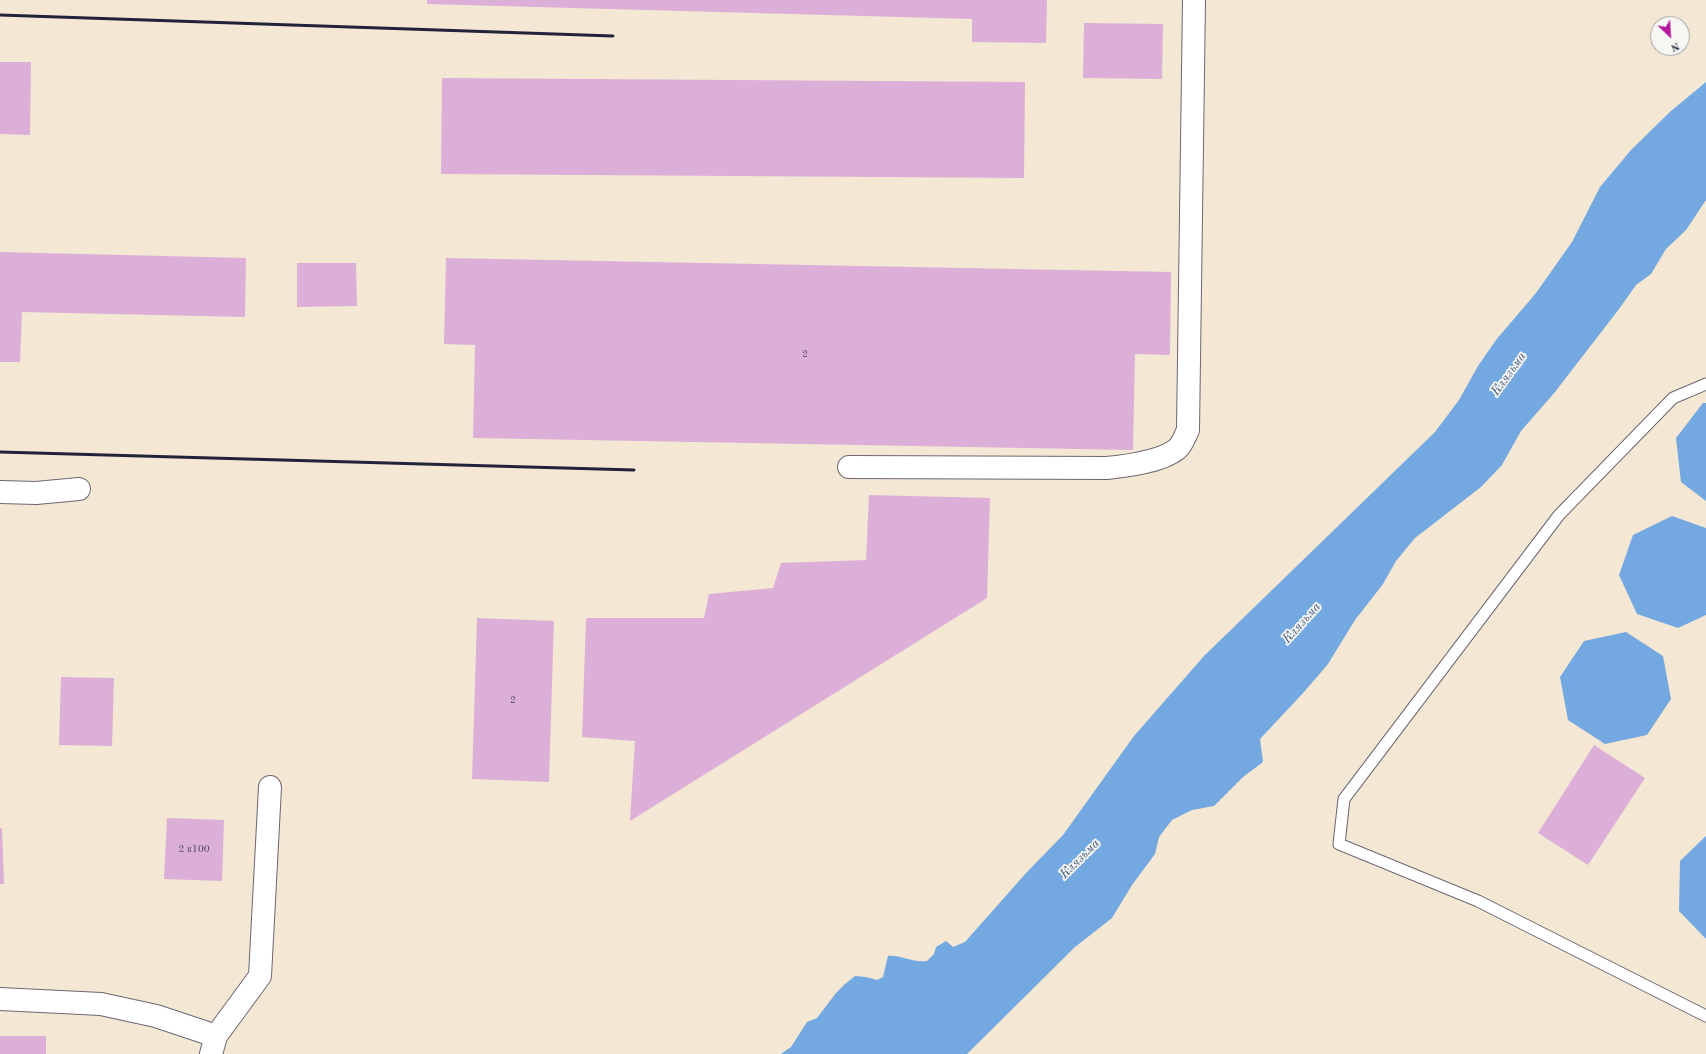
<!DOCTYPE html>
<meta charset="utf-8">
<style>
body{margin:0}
#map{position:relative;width:1706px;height:1054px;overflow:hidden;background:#f4e7d4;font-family:"Old Standard TT",serif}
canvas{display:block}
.north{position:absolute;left:1650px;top:16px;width:40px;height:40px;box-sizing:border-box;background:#f6f6f2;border:1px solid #a1a1a9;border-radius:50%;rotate:155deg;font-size:11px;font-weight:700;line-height:16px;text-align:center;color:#22223b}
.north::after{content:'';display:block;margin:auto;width:14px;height:18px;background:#b5179e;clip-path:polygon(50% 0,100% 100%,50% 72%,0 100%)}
</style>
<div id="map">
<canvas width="1706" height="1054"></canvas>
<div class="north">N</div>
</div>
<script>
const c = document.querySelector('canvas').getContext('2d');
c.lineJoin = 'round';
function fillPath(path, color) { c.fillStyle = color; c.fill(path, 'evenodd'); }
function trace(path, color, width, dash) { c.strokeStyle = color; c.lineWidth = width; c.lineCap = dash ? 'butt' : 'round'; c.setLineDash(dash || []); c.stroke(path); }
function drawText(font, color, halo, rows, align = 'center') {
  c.font = font + ' "Old Standard TT",serif'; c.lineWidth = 3.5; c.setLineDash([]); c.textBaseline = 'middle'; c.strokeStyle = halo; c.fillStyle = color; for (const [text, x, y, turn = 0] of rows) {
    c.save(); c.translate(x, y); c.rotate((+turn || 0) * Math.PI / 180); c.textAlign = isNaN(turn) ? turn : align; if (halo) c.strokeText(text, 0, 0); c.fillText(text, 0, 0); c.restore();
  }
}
const water = new Path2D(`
 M1706 82V200L1686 230 1666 249 1651 274 1636 285 1619 309 1555 392 1521 431 1502 465 1481 487 1415 538 1396 561 1383 584 1355 620 1328 664 1304 692 1260 739 1263 762 1243 777 1214 806 1192 810 1172 820 1159 837 1155 854 1132 885 1112 918 1075 947 967 1054H781L791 1047 807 1022 817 1018 836 993 845 984 855 976 866 977 877 980 883 977 888 956C898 954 913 963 927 961L934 954 936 947 946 941 953 947 965 942 1027 872 1063 835 1134 736 1204 656 1435 432 1459 400 1478 366 1496 340 1536 293 1572 242 1600 187 1631 150 1671 111Z
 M1703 403H1706V501L1681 482 1676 438Z
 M1672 516 1706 528V615L1678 628 1637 614 1619 575 1633 535Z
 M1626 632 1663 656 1671 699 1647 735 1605 744 1568 720 1560 677 1584 641Z
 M1706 836V939L1679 911 1680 861Z`);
const building = new Path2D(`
 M427 0H1047L1046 43 972 42V19L427 4Z
 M1084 23 1163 24 1162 79 1083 78Z
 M0 62H31L30 135 0 134Z
 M442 78 1025 82 1024 178 441 174Z
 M0 252 246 258 245 317 22 312 20 362H0Z
 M446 258 1171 272 1170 355 1135 354 1133 450 473 438 475 345 444 344Z
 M297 263H356L357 306 297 307Z
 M869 495 990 498 987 598 630 821 635 741 582 737 586 618H704L709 594 773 588 781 563 866 560Z
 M477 618 554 621 549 782 472 779Z
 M61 677 114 678 112 746 59 745Z
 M1594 745 1645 778 1588 865 1538 833Z
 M167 818 224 820 222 881 164 879Z
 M2 828 4 884H0V829Z
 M0 1036H46V1054H0Z`);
const service = new Path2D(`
 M1706 384 1673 398 1559 515 1344 799 1339 844 1478 901 1706 1016`);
const minor = new Path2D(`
 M849 467 1107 468C1126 466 1161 462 1177 449 1182 445 1185 436 1188 430L1194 0
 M0 492 36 493 79 489
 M0 999 101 1004 156 1016 216 1036
 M211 1054 216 1036 260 976 270 787`);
const rail = new Path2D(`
 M0 15 613 36
 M0 452 634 470`);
const numberNames = [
 ["2",805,354],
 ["2",513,700],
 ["2 к100",194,849]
];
const waterNames = [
 ["Клязьма",1509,374,-54],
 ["Клязьма",1302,623,-48],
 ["Клязьма",1080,859,-45]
];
fillPath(water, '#73a8e0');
fillPath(building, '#dcafd8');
trace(service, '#6c6771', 13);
trace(minor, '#6c6771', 24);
trace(service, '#fff', 11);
trace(minor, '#fff', 22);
trace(rail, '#22223b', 3);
drawText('10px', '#504562', null, numberNames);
drawText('italic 13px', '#42587d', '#f6f6f2', waterNames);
</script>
